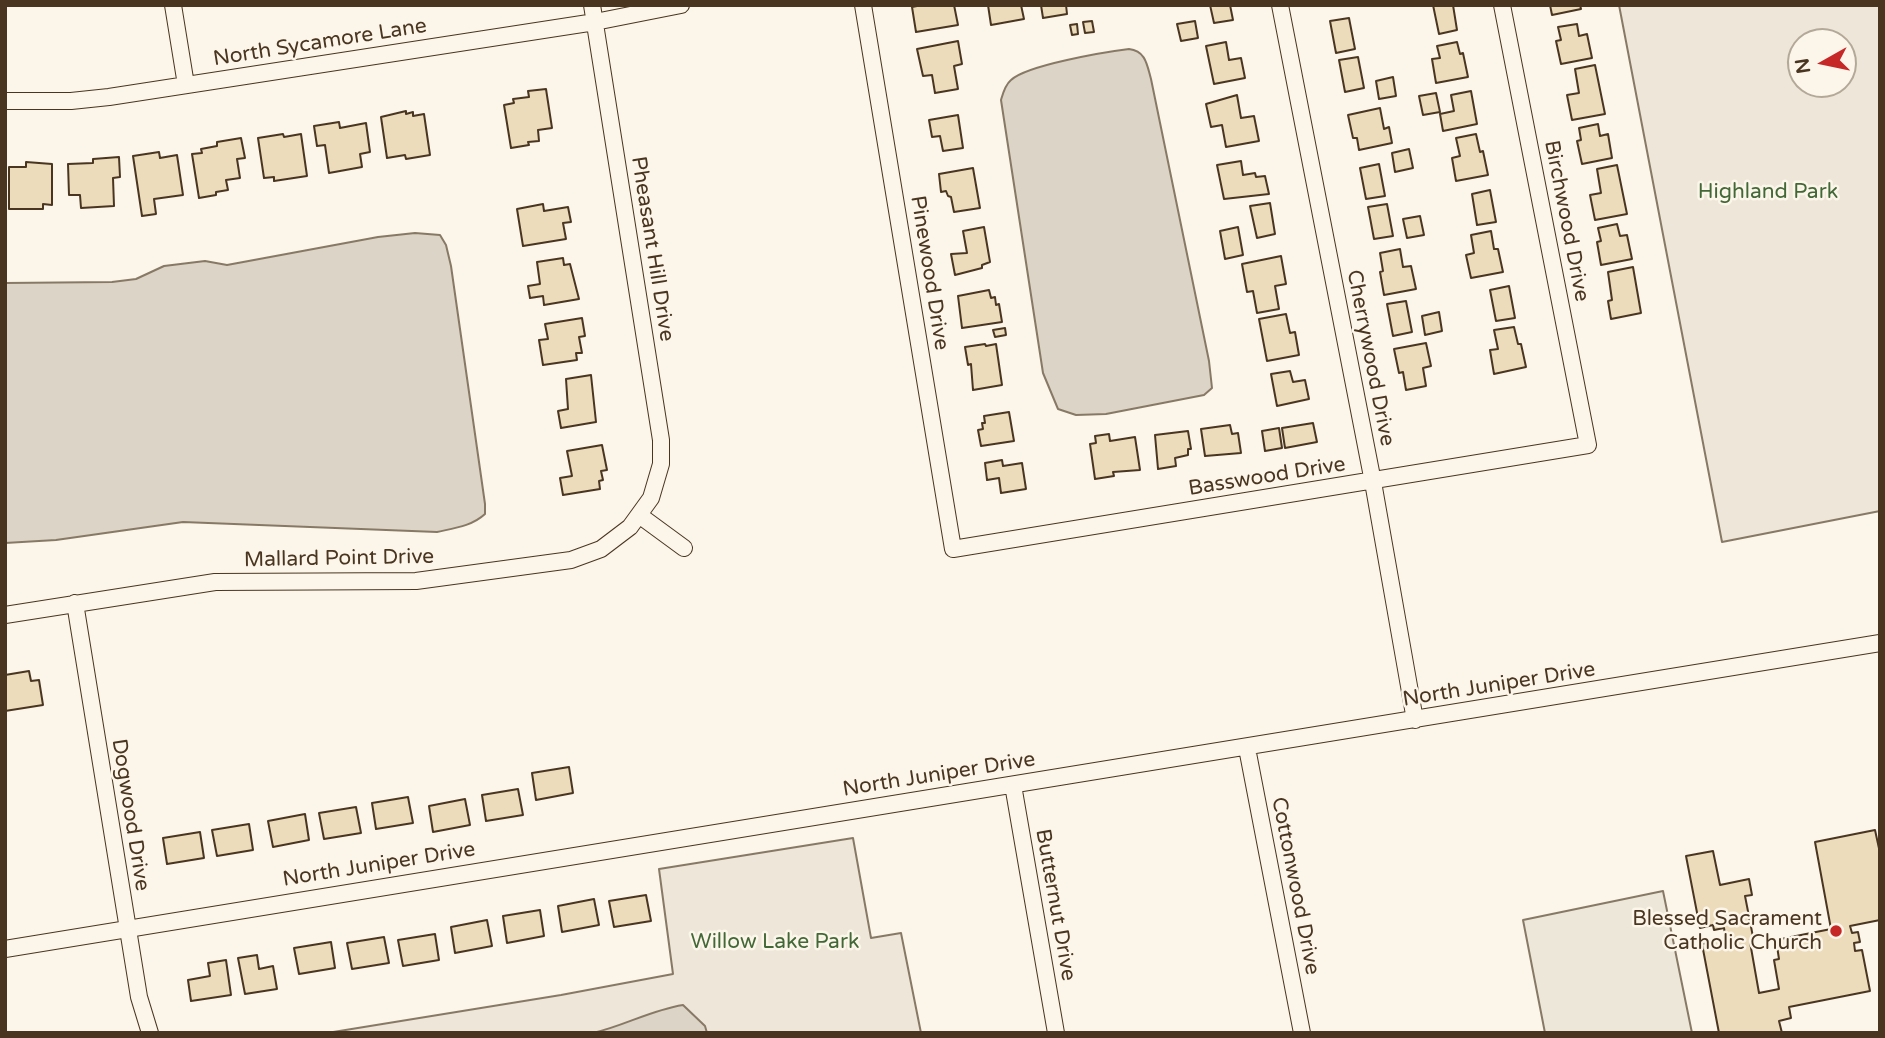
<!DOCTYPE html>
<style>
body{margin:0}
#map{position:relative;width:1885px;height:1038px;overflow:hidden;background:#fbf6e9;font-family:"Varela Round",sans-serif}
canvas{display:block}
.frame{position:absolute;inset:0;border:7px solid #4a3520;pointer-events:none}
.north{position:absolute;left:1787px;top:28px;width:70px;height:70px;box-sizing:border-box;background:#fbf6e9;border:2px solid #b4a999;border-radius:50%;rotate:261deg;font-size:19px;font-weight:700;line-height:28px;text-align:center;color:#4a3520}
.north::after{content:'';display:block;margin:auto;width:24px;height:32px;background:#c62828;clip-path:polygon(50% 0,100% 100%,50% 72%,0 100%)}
</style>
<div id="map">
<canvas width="1885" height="1038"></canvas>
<div class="frame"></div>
<div class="north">N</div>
</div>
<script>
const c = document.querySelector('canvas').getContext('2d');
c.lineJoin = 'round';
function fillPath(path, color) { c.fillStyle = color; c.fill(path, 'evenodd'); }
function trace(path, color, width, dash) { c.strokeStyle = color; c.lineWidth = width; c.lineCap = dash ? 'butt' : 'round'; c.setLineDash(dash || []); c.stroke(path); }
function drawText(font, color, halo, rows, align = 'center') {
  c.font = font + ' "Varela Round",sans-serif'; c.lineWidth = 5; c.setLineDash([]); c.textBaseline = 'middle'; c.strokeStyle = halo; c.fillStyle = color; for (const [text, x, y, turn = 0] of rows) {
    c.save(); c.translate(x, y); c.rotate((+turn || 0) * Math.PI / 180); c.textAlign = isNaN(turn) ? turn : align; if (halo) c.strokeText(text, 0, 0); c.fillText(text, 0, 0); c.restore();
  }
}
const green = new Path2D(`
 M1619 5H1880V511L1722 542ZM1801 42H1843V84H1801Z
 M853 838 871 938 901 933 921 1033H327L561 995 673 974 659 869Z`);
const parking = new Path2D(`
 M1663 891 1692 1033H1545L1523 920Z`);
const water = new Path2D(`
 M1129 49C1146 51 1147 65 1151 79L1209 361 1212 388 1204 395 1106 414 1076 415 1058 409 1043 373 1001 100C1003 93 1005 85 1011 80 1027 65 1105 52 1129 49Z
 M415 233 440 235 446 245 451 266 485 504V514C472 526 455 528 437 532L183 522 56 540 5 543V283L112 282 136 279 164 266 205 261 227 265 378 237Z
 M683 1005 705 1026 707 1033H593C624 1026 651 1010 683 1005Z`);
const building = new Path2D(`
 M922 5H954L958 25 916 32 912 7Z
 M988 5H1021L1024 19 991 25Z
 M1041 5H1066L1067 14 1043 18Z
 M1210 5H1230L1233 20 1214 23Z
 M1433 5H1453L1457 30 1439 34Z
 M1550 5H1580L1581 9 1552 15Z
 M1349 18 1355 49 1336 53 1330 21Z
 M1092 21 1094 32 1085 33 1083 22Z
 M1195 21 1198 38 1181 41 1177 24Z
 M1077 24 1078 34 1072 35 1070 25Z
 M1577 24 1579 36 1587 34 1592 58 1561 64 1556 41 1561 40 1558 27Z
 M958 41 962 64 954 66 958 89 935 93 932 75 923 76 917 49Z
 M1226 42 1229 60 1241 58 1245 78 1214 84 1206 46Z
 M1457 42 1460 54 1463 53 1468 77 1436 83 1432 59 1440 58 1437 46Z
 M1358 57 1364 88 1345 92 1339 60Z
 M1595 65 1605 114 1572 120 1567 95 1579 93 1575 69Z
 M1393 77 1396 96 1379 99 1376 81Z
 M546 89 552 128 538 130 539 141 528 142 529 145 511 148 504 105 514 103 513 99 529 97 528 91Z
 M1471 91 1477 124 1443 131 1440 114 1454 111 1451 95Z
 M1436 93 1440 112 1423 115 1419 96Z
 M1237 95 1241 118 1254 116 1259 141 1226 147 1222 125 1211 127 1206 104Z
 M1380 108 1384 129 1389 127 1392 143 1359 150 1357 138H1353L1348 115Z
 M406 111V114L413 112V116L424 114 430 155 406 159 405 155 387 158 381 117Z
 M958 115 963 148 943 151 940 136 932 137 929 120Z
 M339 122 340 128 366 123 370 152 360 154 362 167 329 173 325 145 317 146 314 126Z
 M1598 124 1600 136 1608 134 1612 158 1582 164 1577 141 1581 140 1579 128Z
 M283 134 284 137 301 134 307 176 274 181V177L264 178 258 138Z
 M1476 134 1480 152 1483 151 1488 175 1456 181 1452 158 1460 156 1456 138Z
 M241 138 245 158 237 159 240 178 226 180 228 190 216 192V195L199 198 192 154 202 153 201 149 217 146V142Z
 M1409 149 1413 168 1395 172 1392 153Z
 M159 152 160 158 177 155 183 195 154 199 156 214 142 216 133 156Z
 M119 157 120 177 113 178 114 206 81 208 80 195H69L68 164 93 163V159Z
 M1241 161 1243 175 1255 173 1256 177 1265 176 1269 194 1224 199 1217 165Z
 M26 162 52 164V205L43 204V209H9V167H26Z
 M1379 164 1385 196 1366 199 1360 168Z
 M1617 165 1627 214 1595 220 1590 195 1601 193 1597 169Z
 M973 168 980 208 954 212 951 197 948 196 946 191 941 192 939 174Z
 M1490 190 1496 222 1477 225 1472 194Z
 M1270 203 1275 234 1257 238 1250 206Z
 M543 204 544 211 568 207 571 222 563 223 566 239 523 246 517 209Z
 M1387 204 1393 236 1374 239 1368 207Z
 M1420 216 1424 235 1407 238 1403 219Z
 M1617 224 1620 236 1627 235 1632 259 1601 265 1597 242 1601 241 1598 228Z
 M984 227 990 262 982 265V268L955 275 951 254 967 253 963 231Z
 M1238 227 1243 255 1225 259 1220 231Z
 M1491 231 1494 249H1498L1503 272 1471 278 1466 255 1474 253 1471 235Z
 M1400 249 1403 267 1411 266 1416 289 1384 295 1380 272 1383 271 1380 253Z
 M1281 256 1286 284 1275 286 1279 309 1257 313 1253 291 1247 292 1242 264Z
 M563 258 564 265 570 264 579 299 544 305 543 296 530 298 528 286 540 284 537 262Z
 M1633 267 1641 313 1611 319 1608 301 1612 300 1608 272Z
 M1509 286 1515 318 1496 321 1490 290Z
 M989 290 991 298 995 297 996 305 999 304 1002 322 962 328 958 296Z
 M1406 301 1412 332 1393 336 1387 304Z
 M1439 312 1442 331 1425 335 1422 316Z
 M1286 314 1290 333 1295 332 1299 355 1267 361 1259 319Z
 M582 318 585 336 579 337 582 353H576L577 360 543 365 539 340 548 339 545 324Z
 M1514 327 1518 344H1521L1526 367 1494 374 1490 350 1498 349 1494 330Z
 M1005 328 1006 335 995 337 993 330Z
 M1426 343 1431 366 1423 368 1426 386 1406 390 1403 372 1399 373 1394 349Z
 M985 344 986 346 996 344 1002 385 973 390 971 364 968 365 965 347Z
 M1290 371 1293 382 1305 380 1309 399 1277 406 1271 374Z
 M591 375 596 422 561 428 558 411 568 409 566 379Z
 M1009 412 1014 441 981 446 978 430 983 429 982 423H985L984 416Z
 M1313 423 1317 442 1285 448 1282 428Z
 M1230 425 1232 434 1238 433 1241 453 1205 456 1201 429Z
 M1279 428 1282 448 1265 451 1262 431Z
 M1188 431 1191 449H1188V455L1175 458 1176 466 1158 469 1155 435Z
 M1109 434 1110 441 1135 437 1140 470 1113 472 1114 476 1095 479 1090 444 1096 443 1095 436Z
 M602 445 607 470 601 471 603 480 599 481 600 489 563 495 560 478 572 476 567 451Z
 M1002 460 1003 466 1022 463 1026 489 1001 493 999 478 987 480 985 463Z
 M29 671 31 681 39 680 43 705 5 711V675Z
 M569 767 573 793 536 800 532 773Z
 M518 789 523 815 486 821 482 795Z
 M408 797 413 823 376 829 372 803Z
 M465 799 470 825 433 832 429 806Z
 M356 807 361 833 324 839 319 813Z
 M305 814 309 840 273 847 268 821Z
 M249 824 253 850 217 856 212 830Z
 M1875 830 1880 853V920L1850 926 1852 933 1858 932 1860 942 1854 943 1855 951 1862 950 1870 991 1789 1007 1791 1018 1779 1021 1782 1033H1719L1702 944 1726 939 1724 928 1714 930 1713 925 1700 928 1686 856 1713 851 1720 885 1749 879 1752 895 1745 896 1754 942H1750L1759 993 1779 989 1774 960 1779 959 1776 940 1831 929 1815 842Z
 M200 832 204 858 167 864 163 838Z
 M646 895 651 921 614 927 609 901Z
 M594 899 599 925 562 932 558 906Z
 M540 910 544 936 507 943 503 916Z
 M487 920 492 946 455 953 451 927Z
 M435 934 439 960 403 966 398 940Z
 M384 937 389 963 352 969 347 943Z
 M331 942 335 968 299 974 294 948Z
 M257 955 259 969 273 966 277 989 245 994 238 958Z
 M226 960 231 995 191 1001 188 980 210 976 208 963Z`);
const street = new Path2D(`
 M173 5 186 85
 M863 5 953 549 1588 445 1502 5
 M1280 5 1373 482 1415 720
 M5 101H71L109 97 595 22 681 5
 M639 515 684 548
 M75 603 139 997 150 1033
 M5 615 215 582 416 581 571 560 601 549 630 527 651 498 661 464V440L592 5
 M1247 748 1302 1033
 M1013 785 1056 1033
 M5 949 1880 643`);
const markers = [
 [1836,931,7,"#c62828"]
];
const streetNames = [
 ["North Sycamore Lane",320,43,-9],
 ["Birchwood Drive",1566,221,79],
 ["Pheasant Hill Drive",652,249,81],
 ["Pinewood Drive",929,273,81],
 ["Cherrywood Drive",1370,358,79],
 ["Basswood Drive",1267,477,-9],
 ["Mallard Point Drive",339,559,-1],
 ["North Juniper Drive",1499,685,-9],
 ["North Juniper Drive",939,775,-9],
 ["Dogwood Drive",130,815,81],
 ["North Juniper Drive",379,865,-9],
 ["Cottonwood Drive",1295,886,79],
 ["Butternut Drive",1055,905,80]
];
const parkNames = [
 ["Highland Park",1768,192],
 ["Willow Lake Park",775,942]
];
const poiNames = [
 ["Blessed Sacrament",1822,919],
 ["Catholic Church",1822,943]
];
fillPath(green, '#ede6d9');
trace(green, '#887966', 2);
fillPath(parking, '#ede7d9');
trace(parking, '#887966', 2);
fillPath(water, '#dcd4c6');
trace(water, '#887966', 2);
fillPath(building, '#ecdcbc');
trace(building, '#4a3520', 2);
trace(street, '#4a3520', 18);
trace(street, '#fbf6e9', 16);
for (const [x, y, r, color] of markers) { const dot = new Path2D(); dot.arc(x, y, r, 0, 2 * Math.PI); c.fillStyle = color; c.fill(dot); trace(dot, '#fbf6e9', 2.5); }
drawText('21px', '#4a3520', '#fbf6e9', streetNames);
drawText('21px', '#436837', '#fbf6e9', parkNames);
drawText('21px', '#4a3520', '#fbf6e9', poiNames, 'right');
</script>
